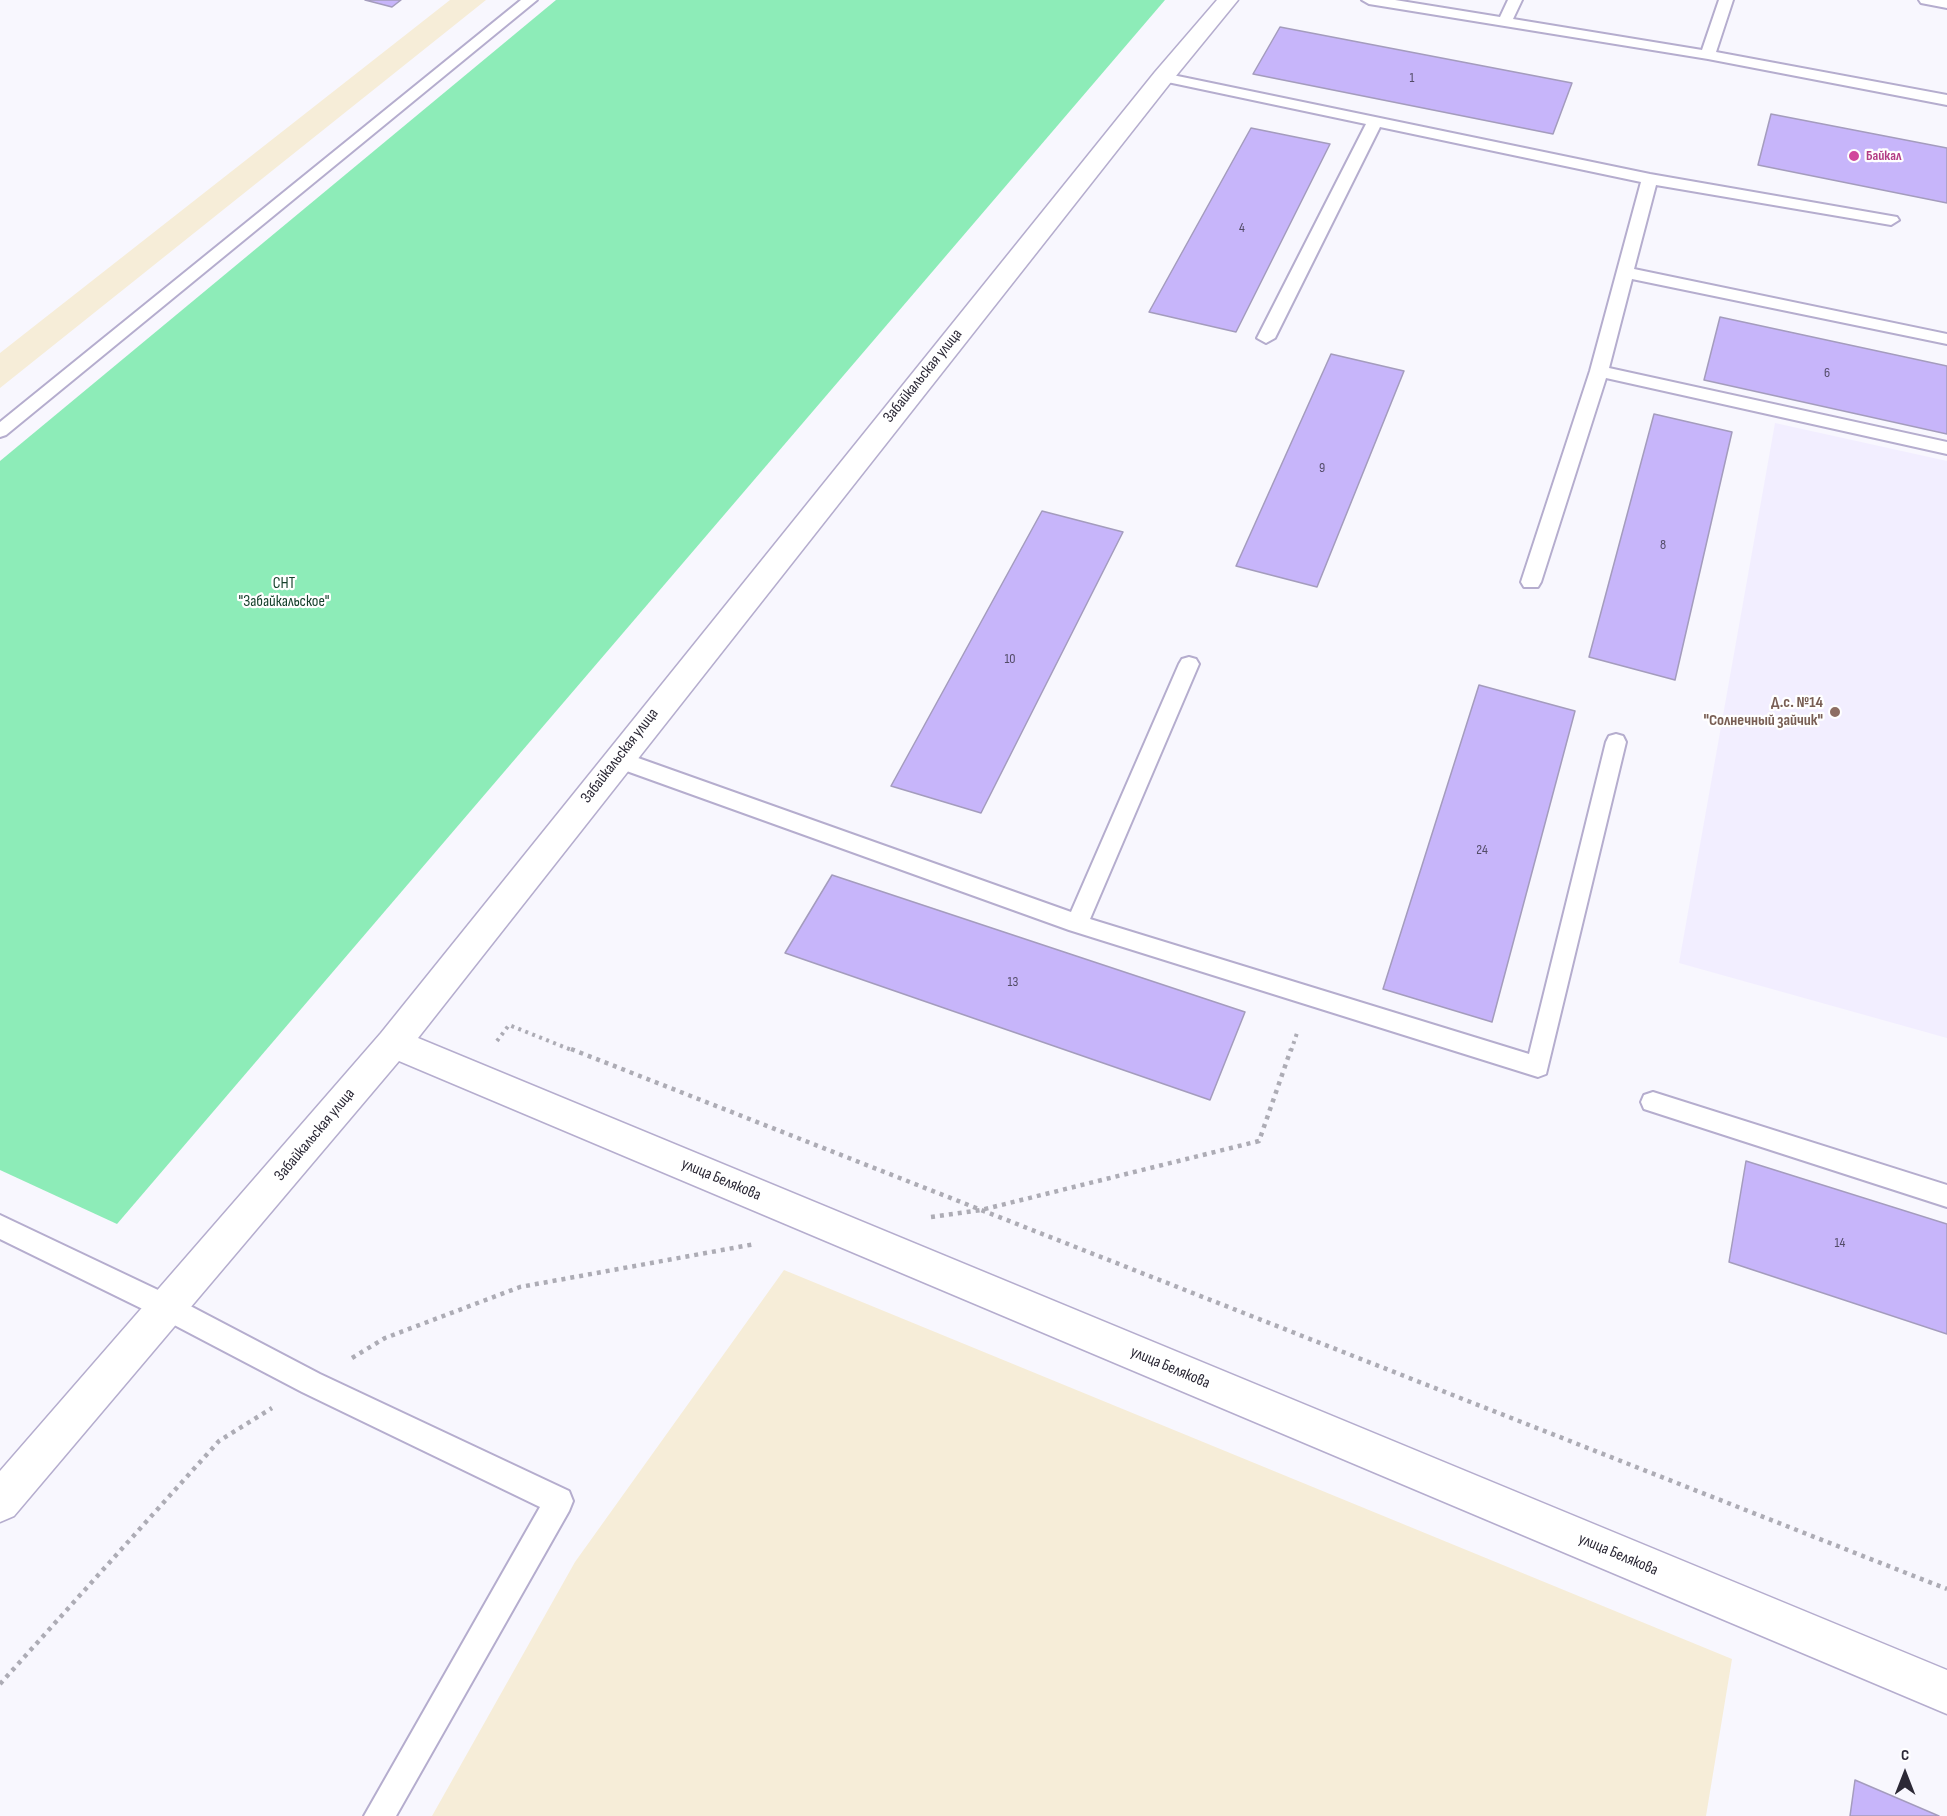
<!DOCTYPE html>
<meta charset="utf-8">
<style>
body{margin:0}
#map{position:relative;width:1947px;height:1816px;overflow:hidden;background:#f8f7fe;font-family:"Sofia Sans Condensed",sans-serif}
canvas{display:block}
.north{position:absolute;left:1875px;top:1744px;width:60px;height:60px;-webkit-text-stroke:4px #fff;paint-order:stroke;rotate:0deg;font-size:16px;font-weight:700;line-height:24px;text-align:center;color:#2c2936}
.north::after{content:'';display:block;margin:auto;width:21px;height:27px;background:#2c2936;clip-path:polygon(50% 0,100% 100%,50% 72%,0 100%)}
</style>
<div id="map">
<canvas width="1947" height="1816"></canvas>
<div class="north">С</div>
</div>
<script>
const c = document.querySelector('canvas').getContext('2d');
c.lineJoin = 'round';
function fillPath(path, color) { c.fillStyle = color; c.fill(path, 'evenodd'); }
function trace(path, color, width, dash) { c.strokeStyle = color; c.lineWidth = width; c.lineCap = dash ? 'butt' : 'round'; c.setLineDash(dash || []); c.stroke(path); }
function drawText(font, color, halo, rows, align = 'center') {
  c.font = font + ' "Sofia Sans Condensed",sans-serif'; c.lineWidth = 4.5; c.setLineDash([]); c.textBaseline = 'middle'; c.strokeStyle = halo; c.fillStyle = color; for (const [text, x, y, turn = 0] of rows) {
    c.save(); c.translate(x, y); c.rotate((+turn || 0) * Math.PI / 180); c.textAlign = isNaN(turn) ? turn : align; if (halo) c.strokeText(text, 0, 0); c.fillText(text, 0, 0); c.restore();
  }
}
const industrial = new Path2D(`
 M450 0H486L0 388V353Z
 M784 1270 1732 1659 1706 1816H432L575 1562Z`);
const built = new Path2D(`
 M1775 423 1947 461V1038L1679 963Z`);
const green = new Path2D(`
 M556 0H1165L117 1224 0 1170V461Z`);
const building = new Path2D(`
 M365 0H401L392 7Z
 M1280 27 1572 83 1553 134 1253 74Z
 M1771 114 1947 148V203L1758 165Z
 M1251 128 1330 144 1236 332 1149 312Z
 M1720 317 1947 366V434L1704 380Z
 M1331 354 1404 371 1317 587 1236 566Z
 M1654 414 1732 432 1675 680 1589 657Z
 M1042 511 1123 532 981 813 891 786Z
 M1479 685 1575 711 1492 1022 1383 989Z
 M832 875 1245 1012 1210 1100 785 953Z
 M1746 1161 1947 1224V1334L1729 1262Z
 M1855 1780 1939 1816H1850Z`);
const pathFar1 = new Path2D(`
 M497 1041 509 1025 574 1051
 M1291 1051 1297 1033`);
const path = new Path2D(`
 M571 1049 1947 1589
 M931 1217 981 1210 1259 1141 1291 1049
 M352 1358 385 1338 520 1287 755 1244
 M0 1684 219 1441 272 1408`);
const service = new Path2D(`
 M521 0H537L6 435 0 437V422Z
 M1362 0H1395L1500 17 1508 0H1522L1513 19 1702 50 1719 0H1733L1716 52 1947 95V105L1708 59 1369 4Z
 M1919 0H1947V8L1921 3Z
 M1163 73 1650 174 1897 217 1899 220 1891 225 1656 185 1634 269 1947 334V344L1632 279 1609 368 1947 442V454L1606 378 1541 582 1538 587H1524L1521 582 1590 371 1641 182 1380 127 1275 338 1266 343 1257 338 1366 124 1158 80 1156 77 1158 74Z
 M1189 657 1196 659 1199 664 1090 919 1529 1054 1606 742 1609 736 1616 734 1623 736 1626 742 1546 1074 1538 1077 1069 930 610 765 606 759 610 753 617 751 624 753 1071 912 1179 664 1182 659Z
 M1653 1092 1947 1185V1207L1644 1109 1641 1102 1644 1095Z
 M0 1215 177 1299 320 1374 569 1491 573 1501 569 1511 396 1816H364L540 1507 302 1392 159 1317 0 1239Z`);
const minor = new Path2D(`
 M1217 0H1238L1171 82 418 1038 1947 1670V1714L399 1061 14 1516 0 1522V1471L381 1033 1155 72Z`);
const markers = [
 [1854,156,6,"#d1479c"],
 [1835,712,6,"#8d6e63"]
];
const numberNames = [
 ["1",1412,78],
 ["4",1242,228],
 ["6",1827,373],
 ["9",1322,468],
 ["8",1663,545],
 ["10",1010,659],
 ["24",1482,850],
 ["13",1013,982],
 ["14",1840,1243]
];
const farHotelnames = [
 ["Байкал",1866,156]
];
const streetNames = [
 ["Забайкальская улица",923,376,-51],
 ["Забайкальская улица",620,756,-52],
 ["Забайкальская улица",315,1135,-50],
 ["улица Белякова",721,1180,23],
 ["улица Белякова",1170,1368,23],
 ["улица Белякова",1618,1555,23]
];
const parkNames = [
 ["СНТ",284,584],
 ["\"Забайкальское\"",284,602]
];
const educationNames = [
 ["Д.с. №14",1823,703],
 ["\"Солнечный зайчик\"",1823,721]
];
fillPath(industrial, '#f6edd8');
fillPath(built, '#f2eeff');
fillPath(green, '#8decb8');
fillPath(building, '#c7b5fa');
trace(building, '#a49cbd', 1.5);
trace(service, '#b5adce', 4);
trace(minor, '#b5adce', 3);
trace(pathFar1, '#adacb5', 4, [3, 4.5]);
trace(path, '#adacb5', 4.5, [4, 5]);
fillPath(service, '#fff');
fillPath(minor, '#fff');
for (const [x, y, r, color] of markers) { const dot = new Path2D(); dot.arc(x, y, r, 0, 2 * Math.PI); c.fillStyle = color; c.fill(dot); trace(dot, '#fff', 2); }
drawText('14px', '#534c67', null, numberNames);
drawText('bold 14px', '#b23c85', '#fff', farHotelnames, 'left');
drawText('16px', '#2c2936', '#fff', streetNames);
drawText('16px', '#16412c', '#fff', parkNames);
drawText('bold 16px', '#785e54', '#fff', educationNames, 'right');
</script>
